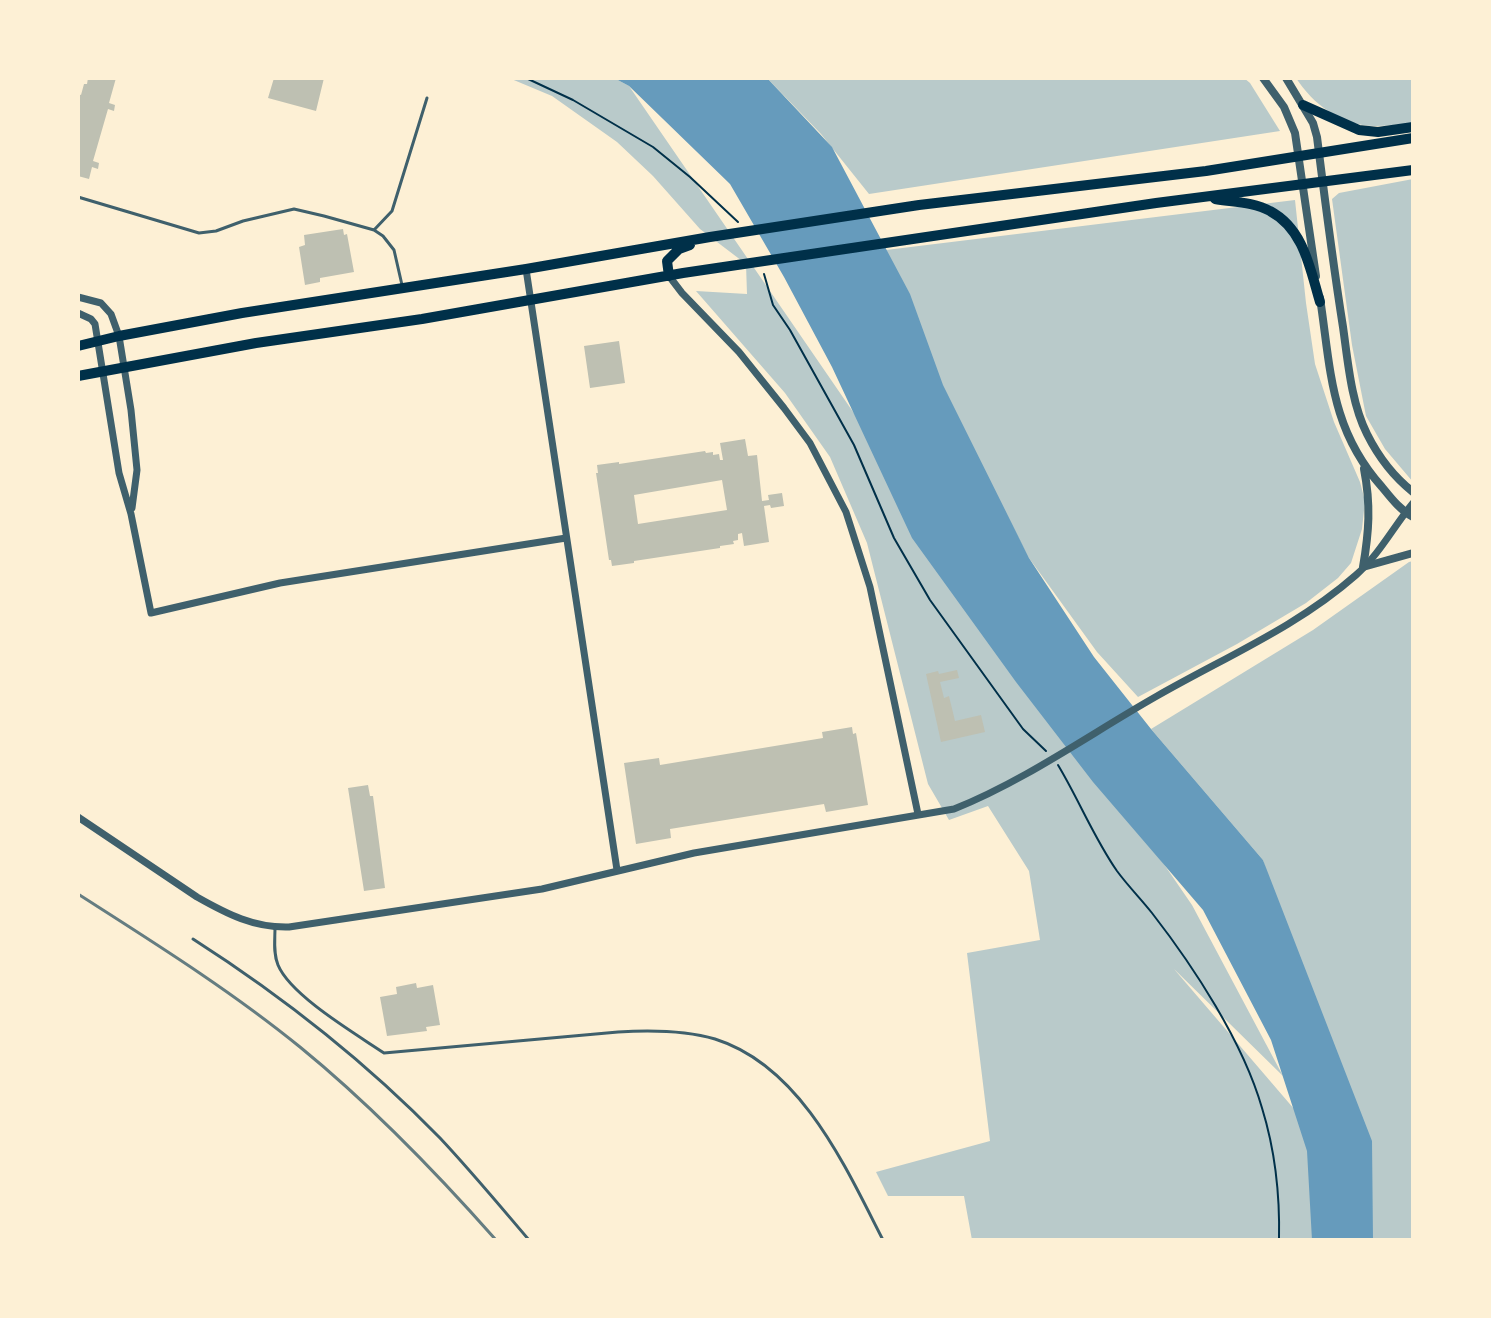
<!DOCTYPE html>
<style>
body{margin:0}
#map{position:relative;width:1491px;height:1318px;overflow:hidden;background:#fdf0d5;font-family:"DM Sans",sans-serif}
canvas{display:block}
.frame{position:absolute;inset:0;border:80px solid #fdf0d5;pointer-events:none}
</style>
<div id="map">
<canvas width="1491" height="1318"></canvas>
<div class="frame"></div>
</div>
<script>
const c = document.querySelector('canvas').getContext('2d');
c.lineJoin = 'round';
function fillPath(path, color) { c.fillStyle = color; c.fill(path, 'evenodd'); }
function trace(path, color, width, dash) { c.strokeStyle = color; c.lineWidth = width; c.lineCap = dash ? 'butt' : 'round'; c.setLineDash(dash || []); c.stroke(path); }
const green = new Path2D(`
 M509 78H614L629 86 1192 905 1283 1076 1174 969 1325 1145 1319 1240H972L964 1196H888L876 1172 990 1141 967 953 1040 940 1029 871 988 806 949 820 928 784 867 543 830 457 785 393 696 291 747 294 746 264 700 229 653 176 617 142 552 96Z
 M767 78H1244L1250 83 1280 131 869 194 821 134Z
 M1296 78H1413V123C1400 124 1387 126 1375 126 1341 126 1313 104 1296 78Z
 M1413 179V482L1385 449 1366 416 1352 345 1332 199 1339 193Z
 M1295 200 1306 303 1315 364 1334 422 1360 482 1365 501 1362 529 1351 563 1338 578 1306 603 1237 644 1138 697 1097 652 1029 558 940 387 886 250Z
 M1413 561V1240H1373L1263 860 1151 729 1313 630 1409 562Z`);
const water = new Path2D(`
 M614 78H767L832 147 910 294 943 385 1029 558 1094 657 1151 729 1263 860 1372 1141 1373 1240H1312L1307 1151 1271 1040 1203 910 1093 782 1016 682 912 538 832 367 784 277 730 184 629 86Z`);
const building = new Path2D(`
 M88 78H116L109 103 115 105 114 111 108 109 93 161 99 163 98 169 92 167 89 179 78 176 79 102 78 94 81 95 84 84H87Z
 M274 78H324L316 111 268 98Z
 M343 229 344 235 347 234 354 272 320 278V282L305 285 299 247 305 245 304 235Z
 M619 341 625 383 590 388 584 346Z
 M745 439 748 456 757 455 762 501 769 500 768 495 782 493 784 506 771 508 770 505 764 506 769 542 744 546 742 533 738 534V540L733 541 734 544 720 546V548L634 561V563L612 566 611 560H609L596 473H598L597 465 619 462V464L705 451 706 453 713 452V455L719 454 720 460H723L720 443ZM722 480 727 510 638 524 634 495Z
 M957 670 959 678 940 682 944 698 949 696 955 721 981 715 985 732 941 742 926 674 938 671 939 674Z
 M852 727 853 734 856 733 868 805 826 812 824 804 670 829 671 838 636 844 624 763 659 758 660 765 823 738 822 732Z
 M368 785 370 796H373L385 888 364 891 348 788Z
 M416 983 417 988 433 985 440 1025 426 1027 427 1031 387 1036 380 997 397 994 396 987Z`);
const path = new Path2D(`
 M526 78 573 100 653 147 690 177 738 222
 M764 274 773 305 790 330 854 445 894 538 930 600 1023 729 1046 751
 M1058 765C1079 800 1094 838 1117 871 1128 886 1141 899 1152 913 1194 967 1243 1042 1262 1108 1275 1150 1280 1196 1279 1240`);
const service = new Path2D(`
 M78 197 199 233 216 231 243 221 294 209 324 216 374 230 383 236 394 250 402 285
 M374 230 392 211 427 98
 M275 928C275 940 273 953 278 965 291 996 356 1034 384 1053L618 1032C650 1030 684 1030 715 1039 801 1066 845 1166 883 1240
 M193 939C282 996 366 1062 440 1138 471 1171 500 1206 529 1240`);
const minor = new Path2D(`
 M526 269 617 870
 M669 276 682 293 739 352 784 408 810 443 846 512 870 587 918 814
 M78 297 101 303 111 314 119 336 131 410 137 470 132 508
 M78 313 91 319 95 324 119 473 131 514 151 613 280 583 566 538
 M78 817 197 897C227 914 254 928 289 927L542 889 694 853 954 809C1026 780 1090 734 1157 696 1225 657 1297 627 1356 575 1379 555 1394 526 1413 503`);
const tertiary = new Path2D(`
 M1263 78 1284 107 1295 133 1316 276
 M1286 78 1313 123 1317 137C1325 201 1333 264 1343 327 1348 362 1351 402 1367 434 1378 456 1394 477 1413 492
 M1320 298C1331 370 1330 429 1382 487 1391 498 1400 510 1413 517
 M1364 469C1371 505 1369 532 1363 567L1413 553`);
const secondary = new Path2D(`
 M1303 105 1359 130 1378 132 1413 127
 M1215 199C1232 202 1254 202 1270 211 1304 229 1310 269 1320 302
 M669 276 667 261 679 249 690 245
 M78 346 119 336 242 313 526 269 710 237 919 205 1206 171 1413 138
 M78 376 256 343 422 319 683 273 1156 203 1413 170`);
const rail = new Path2D(`
 M78 894C153 942 230 990 300 1047 371 1105 435 1171 496 1240`);
fillPath(green, '#b9caca');
fillPath(water, '#669bbc');
fillPath(building, '#bec0b2');
trace(path, '#003049', 2);
trace(service, '#3f606c', 3);
trace(minor, '#3f606c', 7);
trace(tertiary, '#3f606c', 8);
trace(secondary, '#003049', 10);
trace(rail, '#657d81', 3);
</script>
